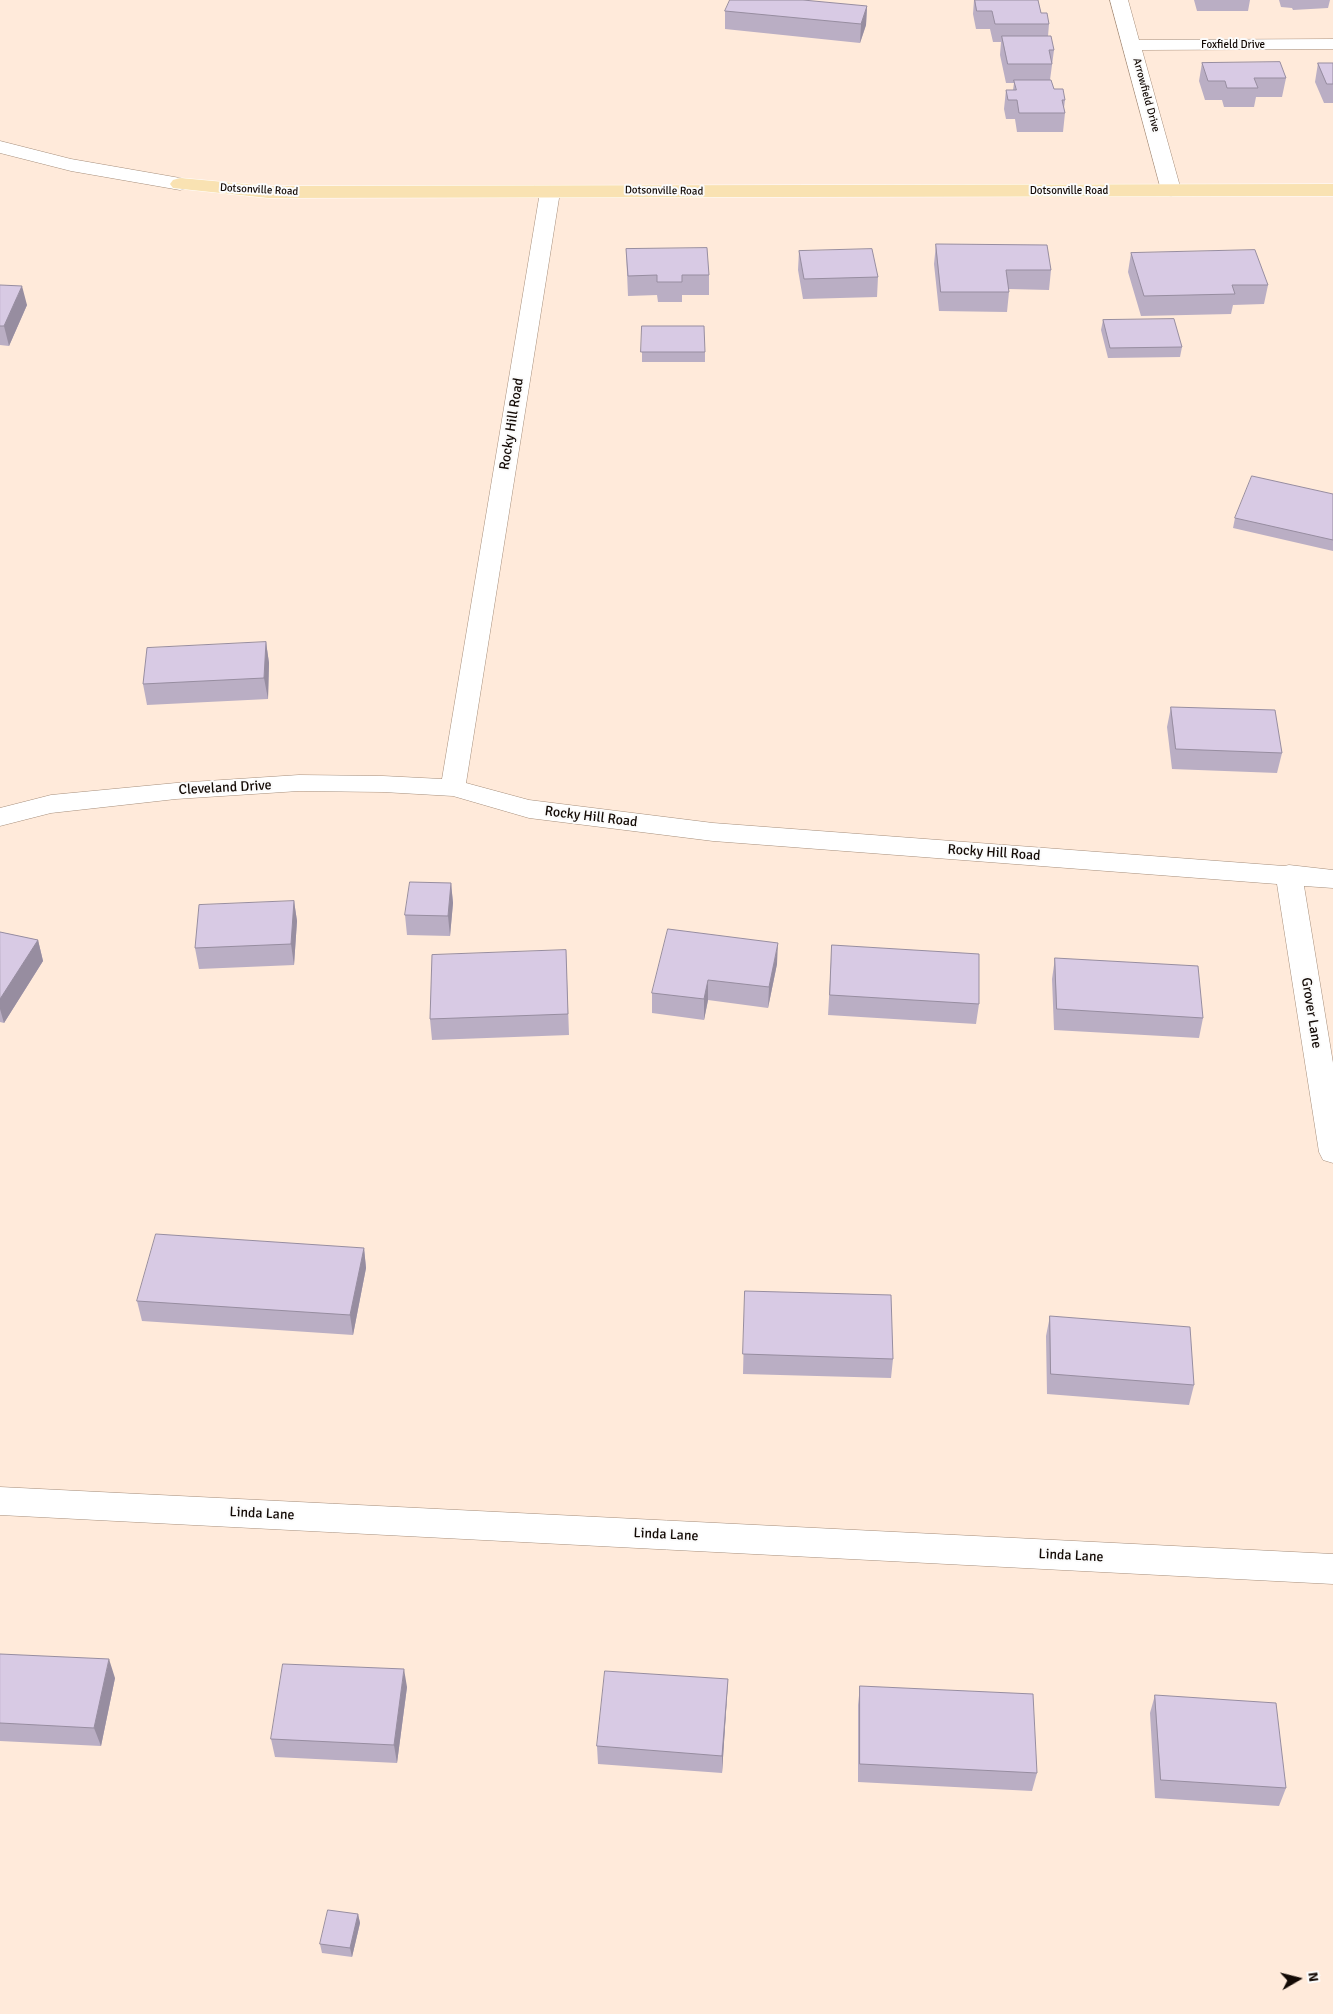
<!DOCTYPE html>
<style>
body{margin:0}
#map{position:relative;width:1333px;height:2014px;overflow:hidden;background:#ffeada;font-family:Signika,sans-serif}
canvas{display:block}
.north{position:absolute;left:1273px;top:1954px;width:50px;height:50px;-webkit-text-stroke:4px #fbfbfb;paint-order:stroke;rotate:82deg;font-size:14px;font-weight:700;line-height:20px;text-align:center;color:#130a05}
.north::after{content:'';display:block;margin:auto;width:18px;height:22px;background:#130a05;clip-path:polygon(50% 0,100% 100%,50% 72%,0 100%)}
</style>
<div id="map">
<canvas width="1333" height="2014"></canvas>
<div class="north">N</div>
</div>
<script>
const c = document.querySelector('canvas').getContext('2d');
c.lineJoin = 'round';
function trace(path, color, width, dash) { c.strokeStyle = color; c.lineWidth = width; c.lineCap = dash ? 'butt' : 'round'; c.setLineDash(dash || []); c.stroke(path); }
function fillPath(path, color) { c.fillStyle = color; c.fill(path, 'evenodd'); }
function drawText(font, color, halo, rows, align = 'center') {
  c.font = font + ' Signika,sans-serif'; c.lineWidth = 4; c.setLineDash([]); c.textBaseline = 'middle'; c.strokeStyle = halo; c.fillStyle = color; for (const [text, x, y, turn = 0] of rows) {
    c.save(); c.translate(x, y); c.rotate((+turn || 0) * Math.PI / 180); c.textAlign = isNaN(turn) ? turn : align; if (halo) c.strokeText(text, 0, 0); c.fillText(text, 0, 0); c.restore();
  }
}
const minor = new Path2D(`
 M1110 0H1128L1139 40 1333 39V49L1142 50 1181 190 1178 194 1171 196 1164 194 1161 190Z
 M0 141 71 159 180 178 187 180 190 184 187 188 180 190 71 171 0 153Z
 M550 186 557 188 560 192 466 783 529 800 713 823 1284 866 1289 865 1333 870V888L1304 886 1333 1063V1163L1323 1160 1319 1152 1277 884 713 841 529 818 453 796 383 792 299 791 176 799 51 813 0 826V808L51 795 176 783 299 775 383 776 442 779 540 192 543 188Z
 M0 1487 1333 1554V1584L0 1515Z`);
const major = new Path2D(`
 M180 178 268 186 1333 184V196L268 198 173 188 170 184 173 180Z`);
const wall = new Path2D(`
 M974 0H1038L1041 13 1049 24 1048 36 1054 50 1050 80 1054 89 1065 100 1064 108 1065 113 1063 132H1017L1015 119H1006L1004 109 1006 90H1013L1014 83H1006L1000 55 1001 42H993L990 29H976L973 14Z
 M1194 0H1250L1248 11H1197Z
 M1279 0H1330L1328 8 1293 10 1292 8 1281 7Z
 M867 6 866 25 860 43 725 29V11Z
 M1202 63 1286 78 1282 97H1256L1254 107H1224L1222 100H1205L1199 81Z
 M1318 63H1333V103H1324L1315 82Z
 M936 244 1051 270 1049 290 1009 289V292L1007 312 939 311 934 264Z
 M626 249 709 275V295H682V302H658L657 295 628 296Z
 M799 251 878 277 877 297 803 299 798 270Z
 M1131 253 1268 285 1264 304 1233 305 1231 314 1141 316 1128 272Z
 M0 285 27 305 9 346 0 345Z
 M1103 320 1182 347 1180 357 1108 358 1101 330Z
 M642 326 705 352V362H642Z
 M1333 494V551L1233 528 1235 518Z
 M266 642 269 663 268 699 147 705 143 684Z
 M1171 707 1282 753 1277 773 1172 769 1167 727Z
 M451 883 453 903 450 936 407 935 405 915Z
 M294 901 297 921 294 965 199 969 195 948Z
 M0 932 38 940 43 961 4 1023 0 1022Z
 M832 945 979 1004 976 1024 828 1015Z
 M566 950 569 1035 432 1040 430 1019Z
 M1055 958 1203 1018 1199 1038 1054 1030 1052 979Z
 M777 964 768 1008 708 1000 704 1020 652 1013V993Z
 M364 1248 366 1268 353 1335 142 1321 137 1301Z
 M745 1291 893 1359 891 1378 743 1374Z
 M1050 1316 1194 1385 1189 1405 1047 1394 1046 1336Z
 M0 1654 115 1678 101 1746 0 1741Z
 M728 1679 722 1773 598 1764 597 1746Z
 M860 1686 1037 1773 1032 1791 858 1782V1705Z
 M407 1687 397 1763 275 1757 271 1739Z
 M1155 1695 1286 1788 1279 1806 1155 1798 1150 1713Z
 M358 1914 360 1923 352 1957 322 1953 320 1944Z`);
const shadedWall = new Path2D(`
 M867 6 866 25 860 43 861 24Z
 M22 286 27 305 9 346 4 326Z
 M266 642 269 663 268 699 264 678Z
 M451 883 453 903 450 936 448 916Z
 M294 901 297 921 294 965 291 944Z
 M38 940 43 961 4 1023 0 1009V999Z
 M778 943 777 964 768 1008 769 987Z
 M708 980V1000L704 1020V999Z
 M364 1248 366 1268 353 1335 350 1315Z
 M109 1659 115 1678 101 1746 94 1728Z
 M404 1669 407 1687 397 1763 394 1745Z
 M728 1679 727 1697 722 1773V1756Z
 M358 1914 360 1923 352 1957 350 1948Z`);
const building = new Path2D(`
 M730 0H803L867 6 861 24 725 11Z
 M975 0H1038L1041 13H1047L1049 24H995L992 11H977Z
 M1002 36H1051L1054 50H1049L1052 64H1008Z
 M1280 62 1286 78H1254L1258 88H1227L1225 81H1208L1202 63Z
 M1318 63H1333V84H1327Z
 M1014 80H1051L1054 89H1063L1065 100H1062L1065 113H1019L1017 100H1008L1006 90H1016Z
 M936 244 1047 245 1051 270H1006L1009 292H941Z
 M707 248 709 275H682V282H657V275L628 276 626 249Z
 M872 249 878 277 804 279 799 251Z
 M1255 250 1268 285H1232L1235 294 1144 296 1131 253Z
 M0 285 22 286 4 326H0Z
 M1174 319 1182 347 1110 348 1103 320Z
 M642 326H704L705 352H641Z
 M1252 476 1333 494V540L1235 518Z
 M266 642 264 678 143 684 147 648Z
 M1171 707 1275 710 1282 753 1176 749Z
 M410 882 451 883 448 916 405 915Z
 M294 901 291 944 195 948 199 905Z
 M668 929 778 943 769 987 708 980 704 999 652 993Z
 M0 932 38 940 0 999Z
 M832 945 979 954V1004L830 995Z
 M566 950 568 1014 430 1019 432 955Z
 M1055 958 1198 966 1203 1018 1057 1009Z
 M156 1234 364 1248 350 1315 137 1301Z
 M745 1291 891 1295 893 1359 743 1354Z
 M1050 1316 1190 1327 1194 1385 1051 1374Z
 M0 1654 109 1659 94 1728 0 1723Z
 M283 1664 404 1669 394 1745 271 1739Z
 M605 1671 728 1679 722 1756 597 1746Z
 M860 1686 1033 1694 1037 1773 860 1764Z
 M1155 1695 1276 1703 1286 1788 1161 1780Z
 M328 1910 358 1914 350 1948 320 1944Z`);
const farStreetnames = [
 ["Foxfield Drive",1233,45],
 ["Arrowfield Drive",1146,95,75],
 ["Dotsonville Road",259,190,3],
 ["Dotsonville Road",664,191,1],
 ["Dotsonville Road",1069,191]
];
const streetNames = [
 ["Rocky Hill Road",512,424,-81],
 ["Cleveland Drive",225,788,-3],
 ["Rocky Hill Road",591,817,7],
 ["Rocky Hill Road",994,853,4],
 ["Grover Lane",1311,1013,81],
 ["Linda Lane",262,1514,3],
 ["Linda Lane",666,1535,3],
 ["Linda Lane",1071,1556,3]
];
trace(minor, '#a68e7b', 1);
trace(major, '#fff', 1);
fillPath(minor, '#fff');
fillPath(major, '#f9e2b2');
fillPath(wall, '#baaec4');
fillPath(shadedWall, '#978da0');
fillPath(building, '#d8cae4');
trace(building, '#978da0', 1);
drawText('11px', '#130a05', '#fbfbfb', farStreetnames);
drawText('14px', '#130a05', '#fbfbfb', streetNames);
</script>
